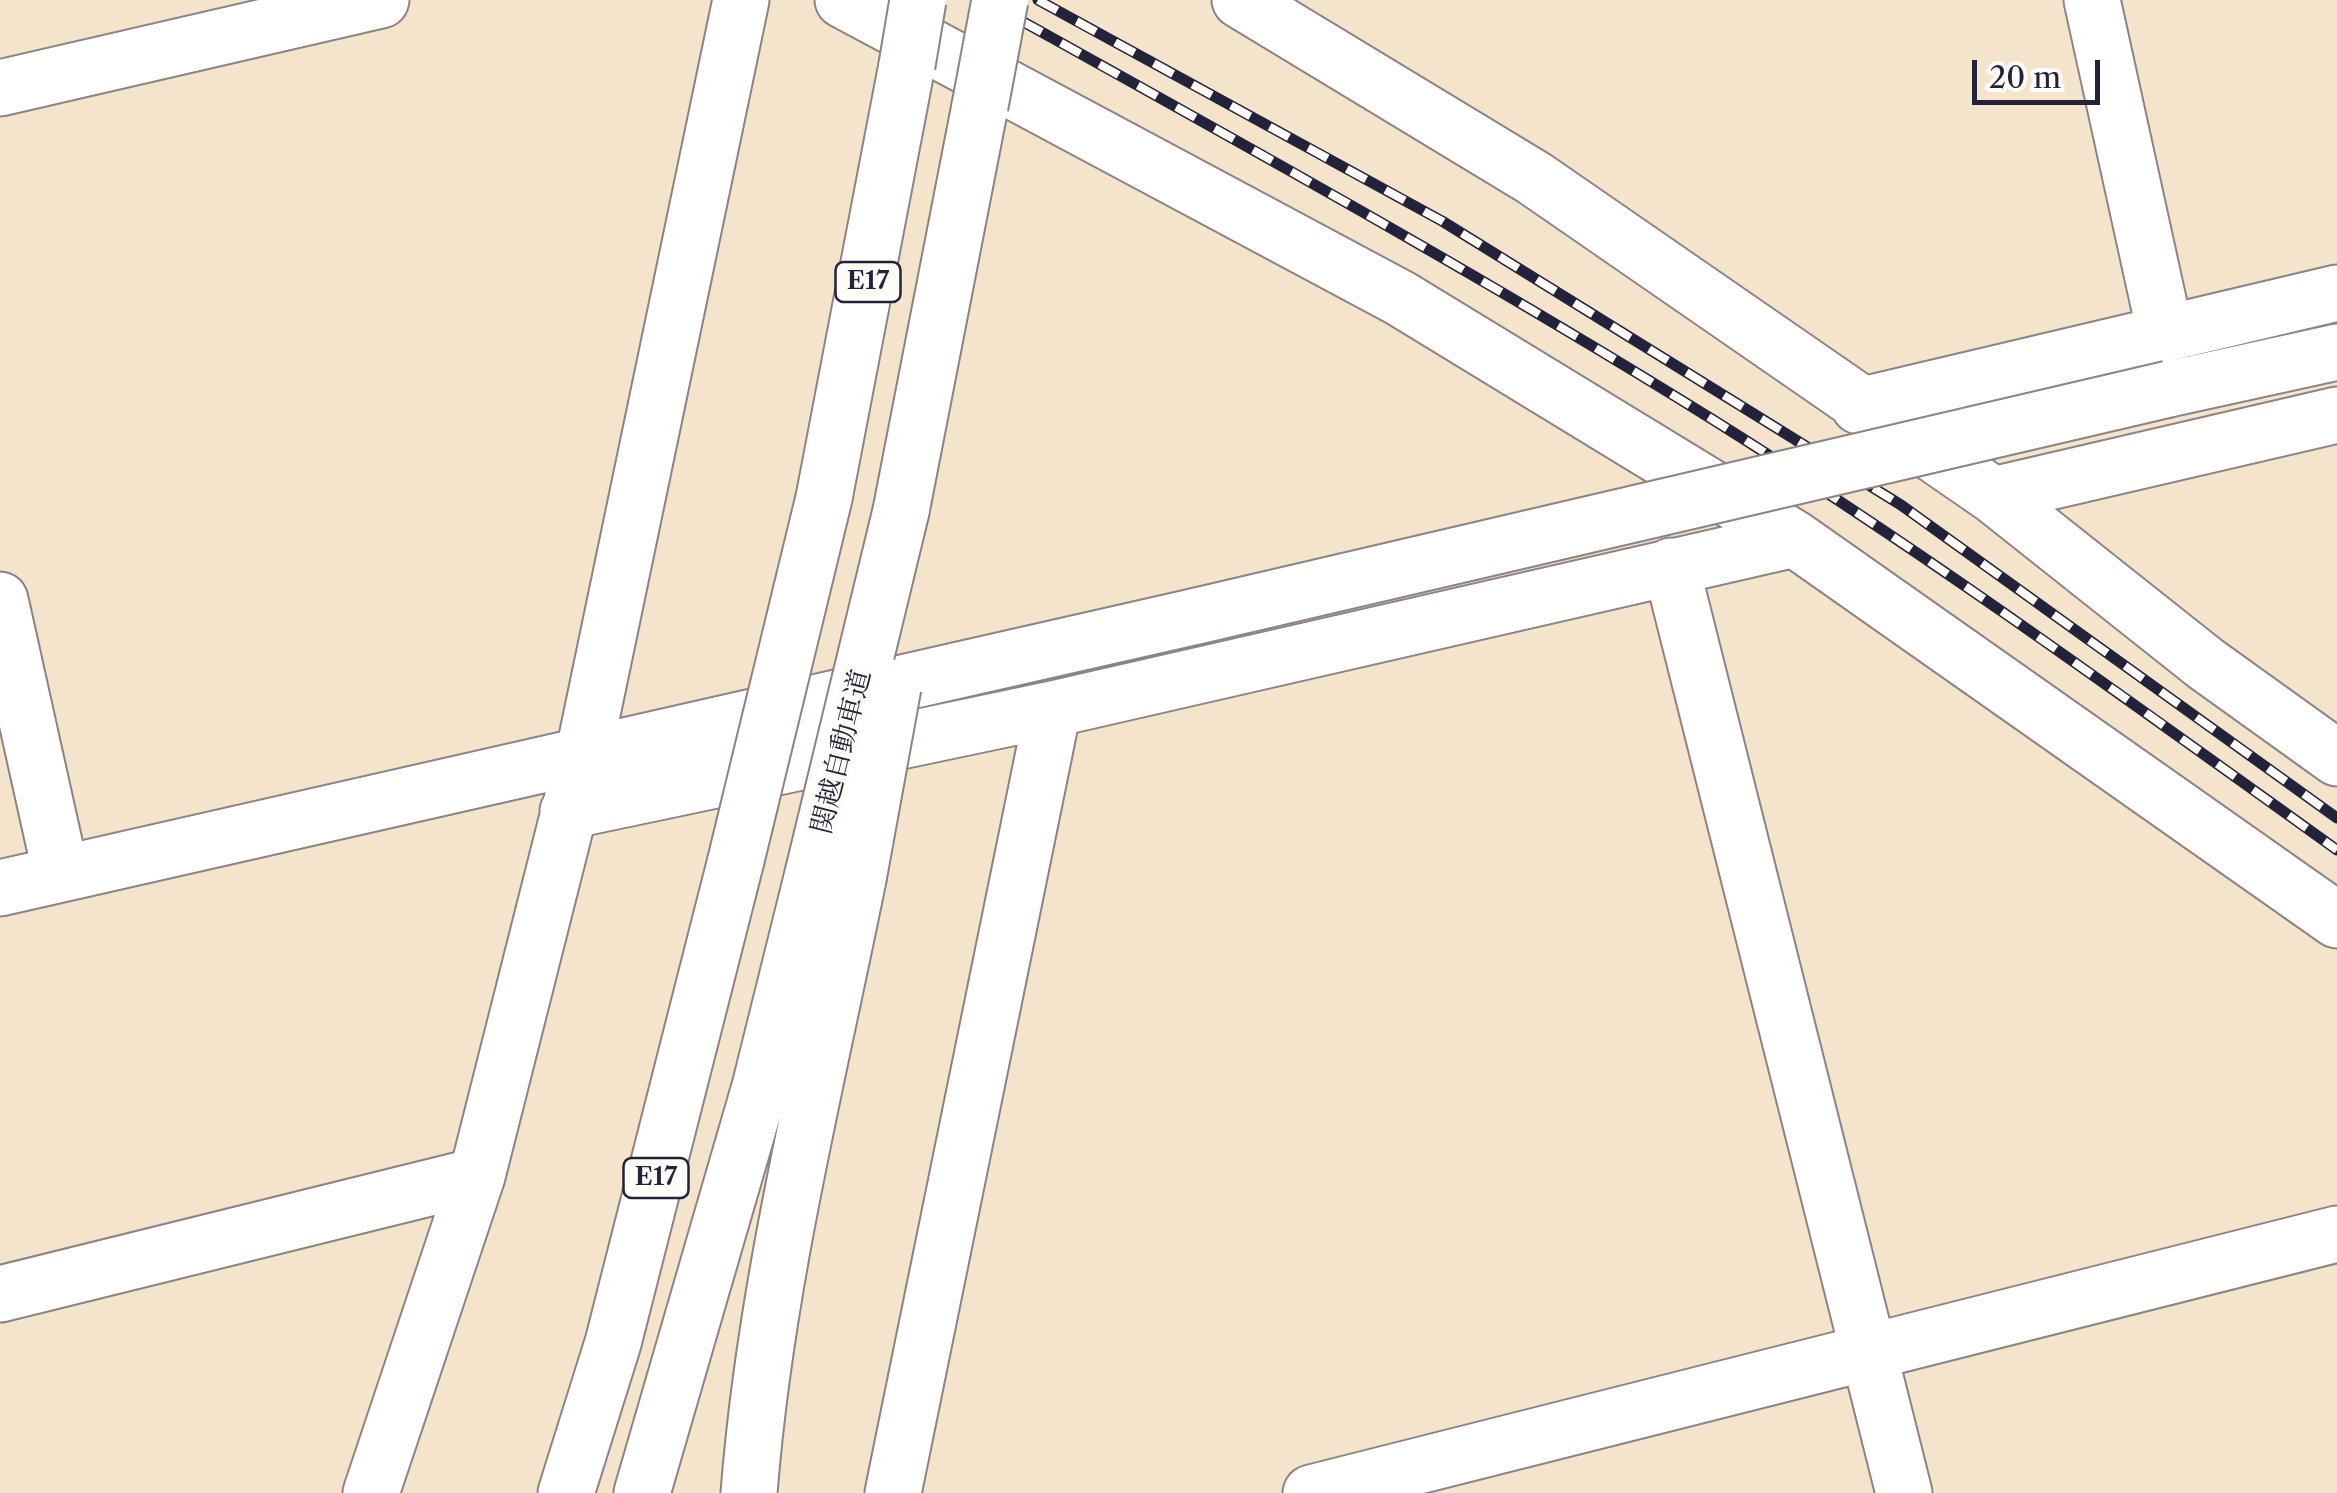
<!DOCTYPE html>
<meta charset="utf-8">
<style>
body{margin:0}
#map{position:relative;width:2337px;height:1493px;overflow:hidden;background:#f5e4cc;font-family:"Libre Caslon Text",serif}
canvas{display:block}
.scale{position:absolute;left:1972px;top:60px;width:128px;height:45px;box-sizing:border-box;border:5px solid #22223b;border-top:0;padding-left:12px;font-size:30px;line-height:35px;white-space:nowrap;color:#22223b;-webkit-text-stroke:8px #fdfcf7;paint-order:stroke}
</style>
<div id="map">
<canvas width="2337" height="1493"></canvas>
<div class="scale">20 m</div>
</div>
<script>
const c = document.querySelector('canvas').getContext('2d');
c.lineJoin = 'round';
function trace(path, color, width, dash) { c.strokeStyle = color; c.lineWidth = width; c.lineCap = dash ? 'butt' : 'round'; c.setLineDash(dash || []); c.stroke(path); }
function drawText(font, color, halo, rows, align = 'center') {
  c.font = font + ' "Libre Caslon Text","Noto Serif JP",serif'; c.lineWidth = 8; c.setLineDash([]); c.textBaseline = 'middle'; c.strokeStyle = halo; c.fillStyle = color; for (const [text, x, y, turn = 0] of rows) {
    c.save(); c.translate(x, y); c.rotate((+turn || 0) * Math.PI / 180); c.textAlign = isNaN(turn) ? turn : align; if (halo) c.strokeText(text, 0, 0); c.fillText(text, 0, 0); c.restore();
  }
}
const minor = new Path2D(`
 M843 0 1400 298 1795 539 2337 920
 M1240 0 1534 178 1993 495 2206 664 2337 758
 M2092 0 2165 332
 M0 88 381 0
 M2169 389 2337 352
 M1859 406 2337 293
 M1993 495 2337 415
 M1671 566 1904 1493
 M0 600 61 874
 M568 811 1053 709 1795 539
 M0 888 1197 616
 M0 1294 477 1176
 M371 1493 477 1176 583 757 741 0
 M893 1493 1053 709
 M1311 1493 2337 1234`);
const highway = new Path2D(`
 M824 498 907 65
 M901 511 980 106
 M566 1493 613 1343 736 860
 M642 1493 760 1087 812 878
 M749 1493C765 1287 817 1082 858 879`);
const rail = new Path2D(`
 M984 0C1230 137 1476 272 1715 421 1929 555 2132 703 2337 850
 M1038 0 1442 221 1901 505 2337 818`);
const minorBridge = new Path2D(`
 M1197 616 2169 389`);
const highwayBridge = new Path2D(`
 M907 65 918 0
 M980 106 1000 0
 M736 860 824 498
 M812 878 901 511
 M858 879 893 687`);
const shields = [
 [868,282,65],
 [656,1178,65]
];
const shieldNames = [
 ["E17",868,282],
 ["E17",656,1178]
];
const streetNames = [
 ["関越自動車道",842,752,-76]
];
trace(minor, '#8c8384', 59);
trace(highway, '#8c8384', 59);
trace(minor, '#fff', 55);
trace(highway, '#fff', 55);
trace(rail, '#22223b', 11);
trace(rail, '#fdfcf7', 8, [22]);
trace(minorBridge, '#8c8384', 59, []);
trace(highwayBridge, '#8c8384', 59, []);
trace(minorBridge, '#fff', 55);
trace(highwayBridge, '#fff', 55);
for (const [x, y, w] of shields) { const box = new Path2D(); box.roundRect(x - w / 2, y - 20, w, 40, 8); c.fillStyle = '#fdfcf7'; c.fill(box); trace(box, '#22223b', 2.5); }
drawText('bold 25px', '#22223b', null, shieldNames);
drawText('28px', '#22223b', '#fdfcf7', streetNames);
</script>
